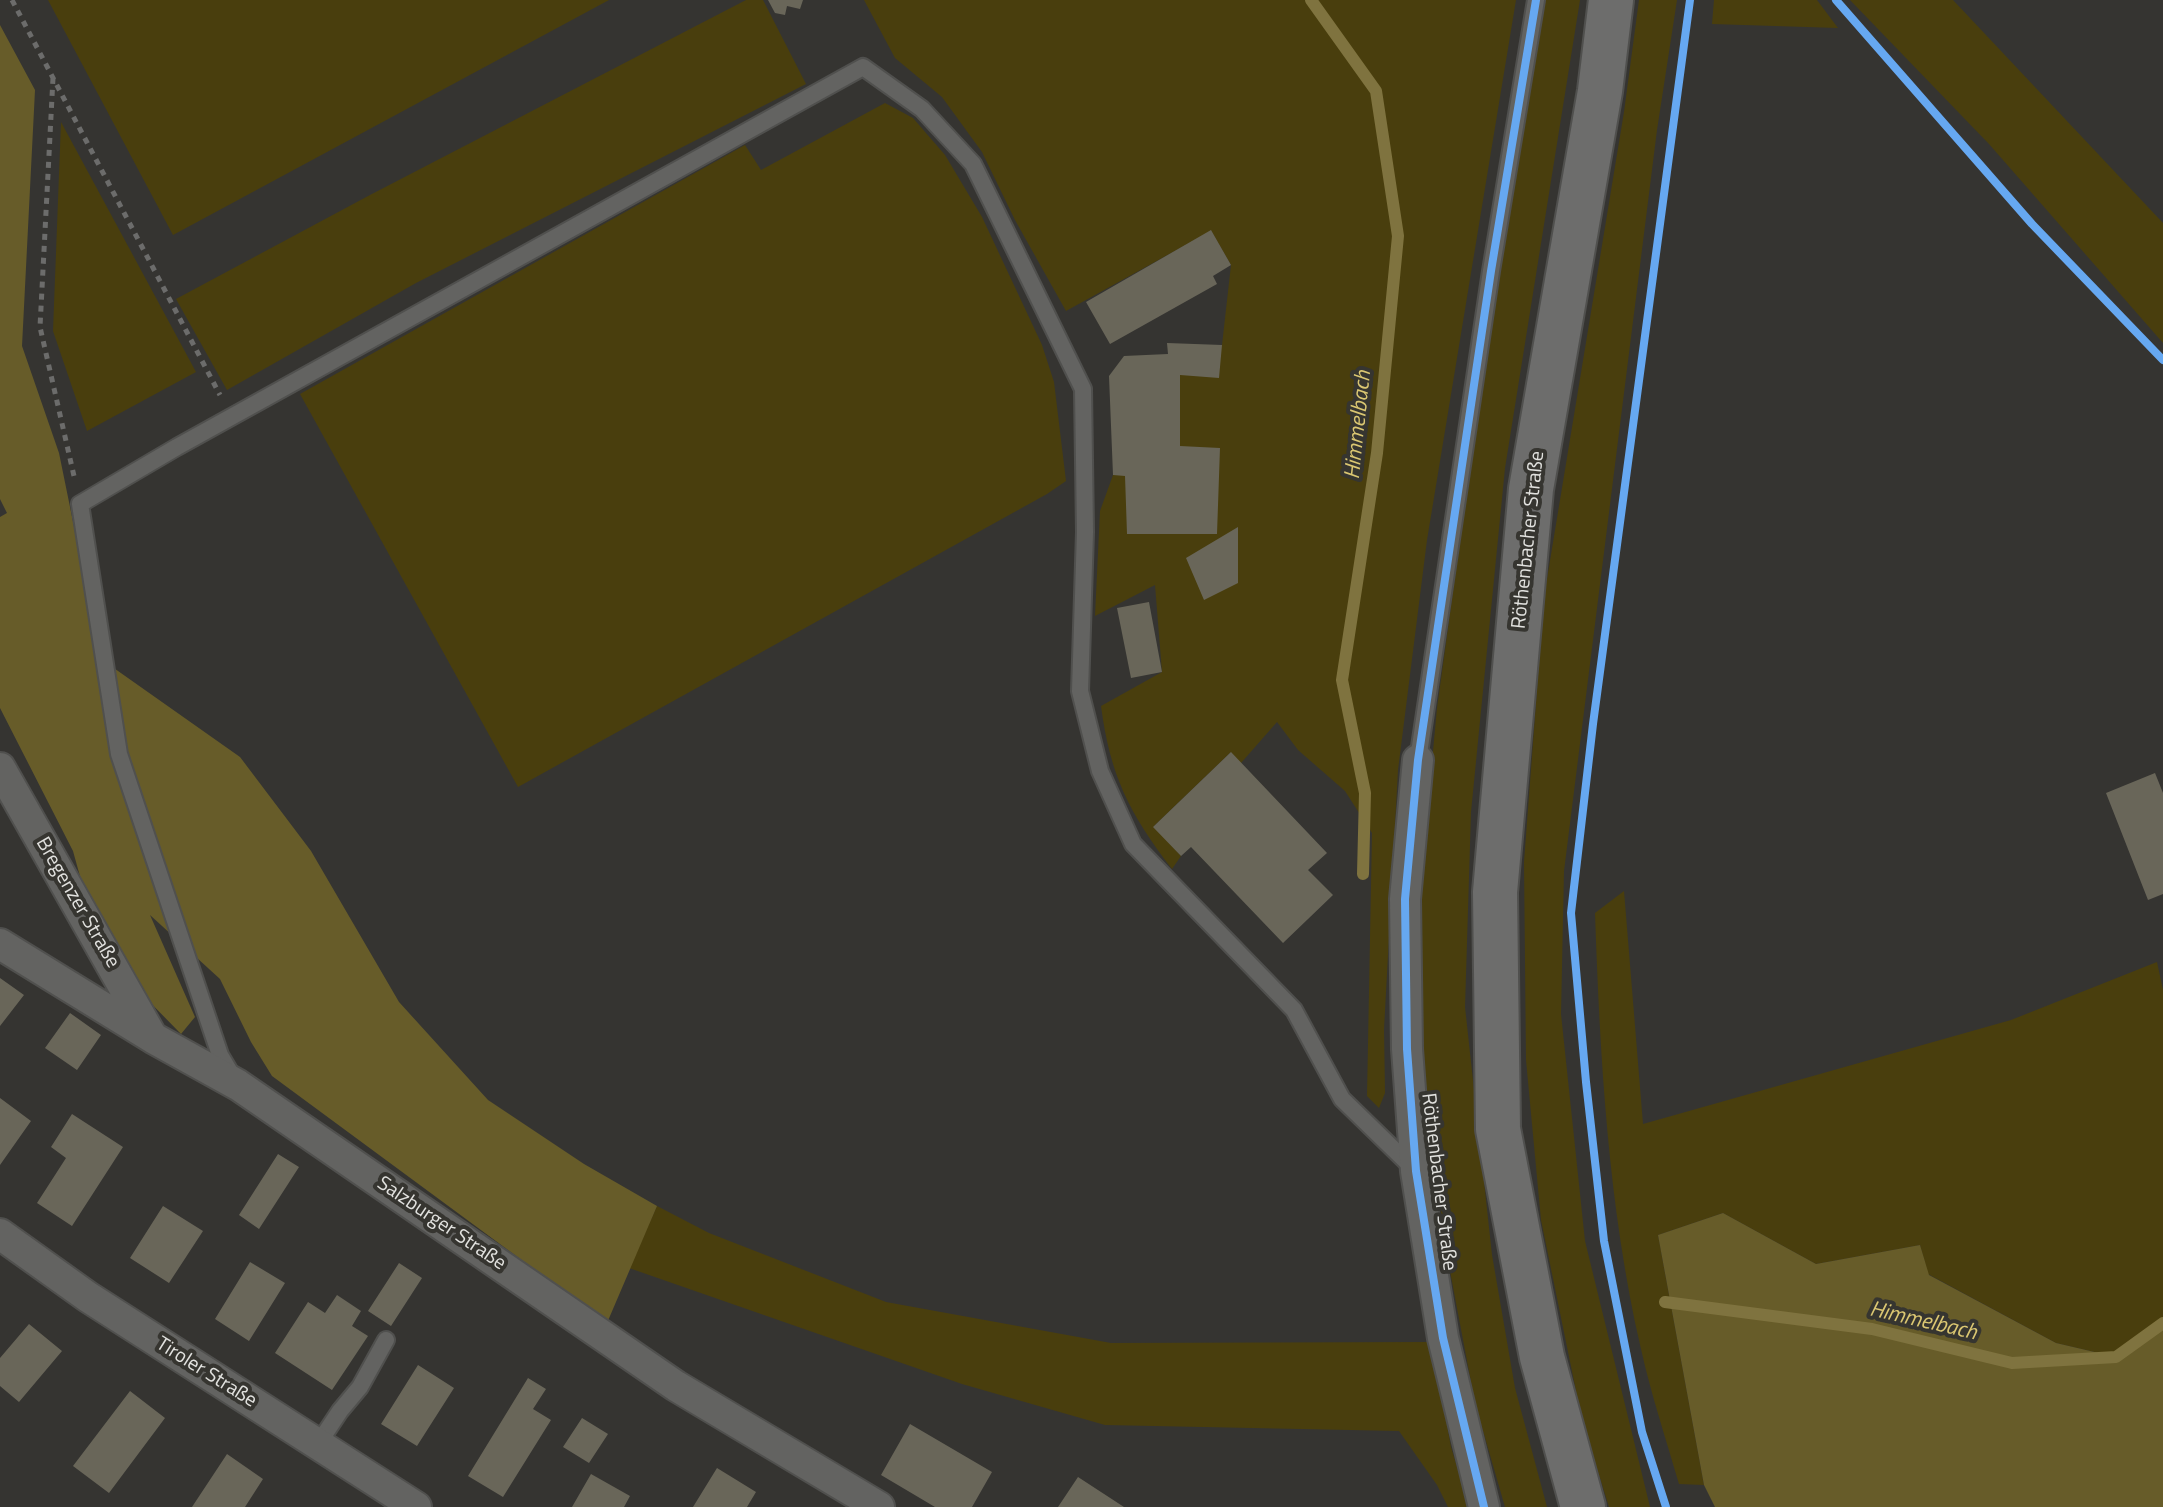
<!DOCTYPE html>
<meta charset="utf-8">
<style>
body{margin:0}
canvas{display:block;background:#353431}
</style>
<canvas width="2163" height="1507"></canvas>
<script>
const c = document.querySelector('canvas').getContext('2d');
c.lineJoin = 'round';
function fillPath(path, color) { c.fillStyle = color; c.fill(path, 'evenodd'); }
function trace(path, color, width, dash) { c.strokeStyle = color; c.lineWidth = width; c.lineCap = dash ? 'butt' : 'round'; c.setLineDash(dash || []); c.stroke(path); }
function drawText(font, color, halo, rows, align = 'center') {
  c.font = font + ' "Titillium Web",sans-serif'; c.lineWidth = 8; c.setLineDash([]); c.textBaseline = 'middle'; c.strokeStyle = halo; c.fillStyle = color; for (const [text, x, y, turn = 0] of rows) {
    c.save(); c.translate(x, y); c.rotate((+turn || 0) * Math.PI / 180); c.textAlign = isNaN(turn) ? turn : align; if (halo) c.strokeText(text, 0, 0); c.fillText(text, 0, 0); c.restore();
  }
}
const green = new Path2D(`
 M48 0H609L173 235Z
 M746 0H763L806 84 416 283 227 390 176 299 370 195Z
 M864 0H1516L1427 540 1398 770 1384 1029 1385 1093 1379 1108 1367 1096 1372 833 1345 791 1298 750 1277 722 1241 763 1230 753 1154 826 1181 856 1172 869C1129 813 1110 775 1101 706L1162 672 1155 585 1095 616 1100 511 1113 475 1168 369 1222 345 1231 265 1211 231 1066 311 1015 220 982 152 942 97 895 58Z
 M1545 0H1580L1505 468 1471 812 1465 1007 1492 1255 1515 1388 1547 1507H1505L1475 1403 1446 1250 1427 1107 1421 1010 1419 903 1437 708 1485 359Z
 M1639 0H1677L1657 130 1564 871 1561 1014 1585 1241 1650 1507H1609L1582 1420 1541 1220 1526 1060 1524 862 1544 597 1624 112Z
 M1714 0H1817L1838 28 1712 24Z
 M1850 0H1953L2163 223V343L1989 144Z
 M885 103 913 118 945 155 982 217 1042 345 1054 382 1066 481 1047 494 518 787 300 394 745 145 761 170Z
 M61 122 196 372 87 431 53 331Z
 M1624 891 1643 1124 2011 1020 2157 962 2163 990V1326L2116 1357 2056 1343 1928 1274 1920 1245 1816 1264 1723 1213 1658 1235 1704 1485 1679 1484C1666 1439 1651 1394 1641 1349 1608 1206 1600 1058 1595 913Z
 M657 1206 709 1233 886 1302 1111 1343 1432 1342 1451 1447 1469 1507H1448L1437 1485 1399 1431 1105 1425 962 1384 629 1268Z`);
const forest = new Path2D(`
 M0 25 35 90 22 346 59 453 101 659 240 757 311 851 399 1002 488 1100 584 1164 657 1206 607 1323 272 1076 251 1042 220 979 150 915 195 1017 181 1034 134 986 94 927 73 851 0 708V517L7 513 0 499Z
 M1723 1213 1816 1264 1920 1245 1929 1275 2056 1343 2116 1357 2163 1326V1507H1715L1704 1485 1658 1235Z`);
const stream = new Path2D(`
 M1311 0 1376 91 1398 236 1377 453 1342 680 1365 793 1363 874
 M1665 1302 1872 1329 2012 1363 2116 1357 2163 1323`);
const building = new Path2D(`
 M768 0H803L800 9 787 6 785 15 775 13Z
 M1211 230 1231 265 1213 276 1217 284 1110 344 1086 302Z
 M1167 343 1222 345 1219 378 1180 375V446L1220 448 1217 534H1127L1125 476 1113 475 1109 376 1124 356 1168 354Z
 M1238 527V583L1204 600 1186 558Z
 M1149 602 1162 672 1131 678 1117 608Z
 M1231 752 1327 853 1308 870 1333 895 1283 943 1191 847 1181 856 1153 827Z
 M2155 773 2163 793V894L2148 900 2106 793Z
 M0 978 24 995 0 1026Z
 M70 1013 101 1035 77 1070 45 1048Z
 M0 1098 31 1121 0 1165Z
 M72 1114 123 1147 72 1226 37 1203 66 1158 51 1147Z
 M278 1154 299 1167 259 1229 239 1215Z
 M163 1206 203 1231 169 1283 130 1258Z
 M250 1262 285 1283 249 1341 215 1319Z
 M399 1263 422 1278 391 1326 368 1311Z
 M337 1295 361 1311 352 1326 368 1336 332 1390 275 1353 308 1302 325 1313Z
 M29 1324 62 1351 19 1402 0 1386V1358Z
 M418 1365 454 1388 417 1446 381 1424Z
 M528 1378 546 1389 533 1409 551 1420 503 1497 468 1476Z
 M130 1391 165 1418 109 1493 73 1466Z
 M582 1418 608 1434 589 1463 563 1447Z
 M910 1424 992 1472 972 1507H935L881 1475Z
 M227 1454 263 1479 245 1507H192Z
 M717 1468 756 1492 747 1507H693Z
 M591 1474 630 1496 624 1507H572Z
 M1078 1477 1124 1507H1058Z`);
const path = new Path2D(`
 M12 0 220 395
 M53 78 40 327 74 476`);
const lane = new Path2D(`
 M1418 760 1491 271 1536 0
 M233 1077 220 1055 119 754 80 504 177 447 863 67 922 109 973 164 1083 389 1085 532 1080 691 1100 771 1133 844 1294 1010 1342 1099 1415 1170
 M318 1444 340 1411 360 1387 386 1340`);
const street = new Path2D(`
 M1418 760 1405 899 1407 1049 1416 1171 1443 1338 1484 1507
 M0 768 152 1037
 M0 944 153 1038 238 1085 676 1386 879 1507
 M0 1234 88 1297 416 1507`);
const secondary = new Path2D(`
 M1583 1507 1542 1357 1498 1129 1495 892 1531 489 1600 91 1611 0`);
const cycleway = new Path2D(`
 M1836 0 2032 224 2163 360
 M1484 1507 1443 1338 1416 1171 1407 1049 1405 899 1418 760 1491 271 1536 0
 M1666 1507 1642 1432 1604 1241 1586 1082 1571 913 1593 724 1690 0`);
const streetNames = [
 ["Röthenbacher Straße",1529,540,-84],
 ["Bregenzer Straße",77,903,60],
 ["Röthenbacher Straße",1438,1182,83],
 ["Salzburger Straße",441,1224,34],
 ["Tiroler Straße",206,1373,32]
];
const waterNames = [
 ["Himmelbach",1359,425,-84],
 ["Himmelbach",1923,1322,13]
];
fillPath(green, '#493e0d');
fillPath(forest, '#675c29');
trace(stream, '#7f733f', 12);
fillPath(building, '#696659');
trace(lane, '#50504e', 20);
trace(street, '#50504e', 34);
trace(secondary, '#50504e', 48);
trace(path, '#6c6c6b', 5, [6, 6]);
trace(lane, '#636361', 16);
trace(street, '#636361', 30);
trace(secondary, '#6d6d6c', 44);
trace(cycleway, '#66a8f1', 8);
drawText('20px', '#e2e2df', '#363530', streetNames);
drawText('italic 22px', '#dbc772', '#363530', waterNames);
</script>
